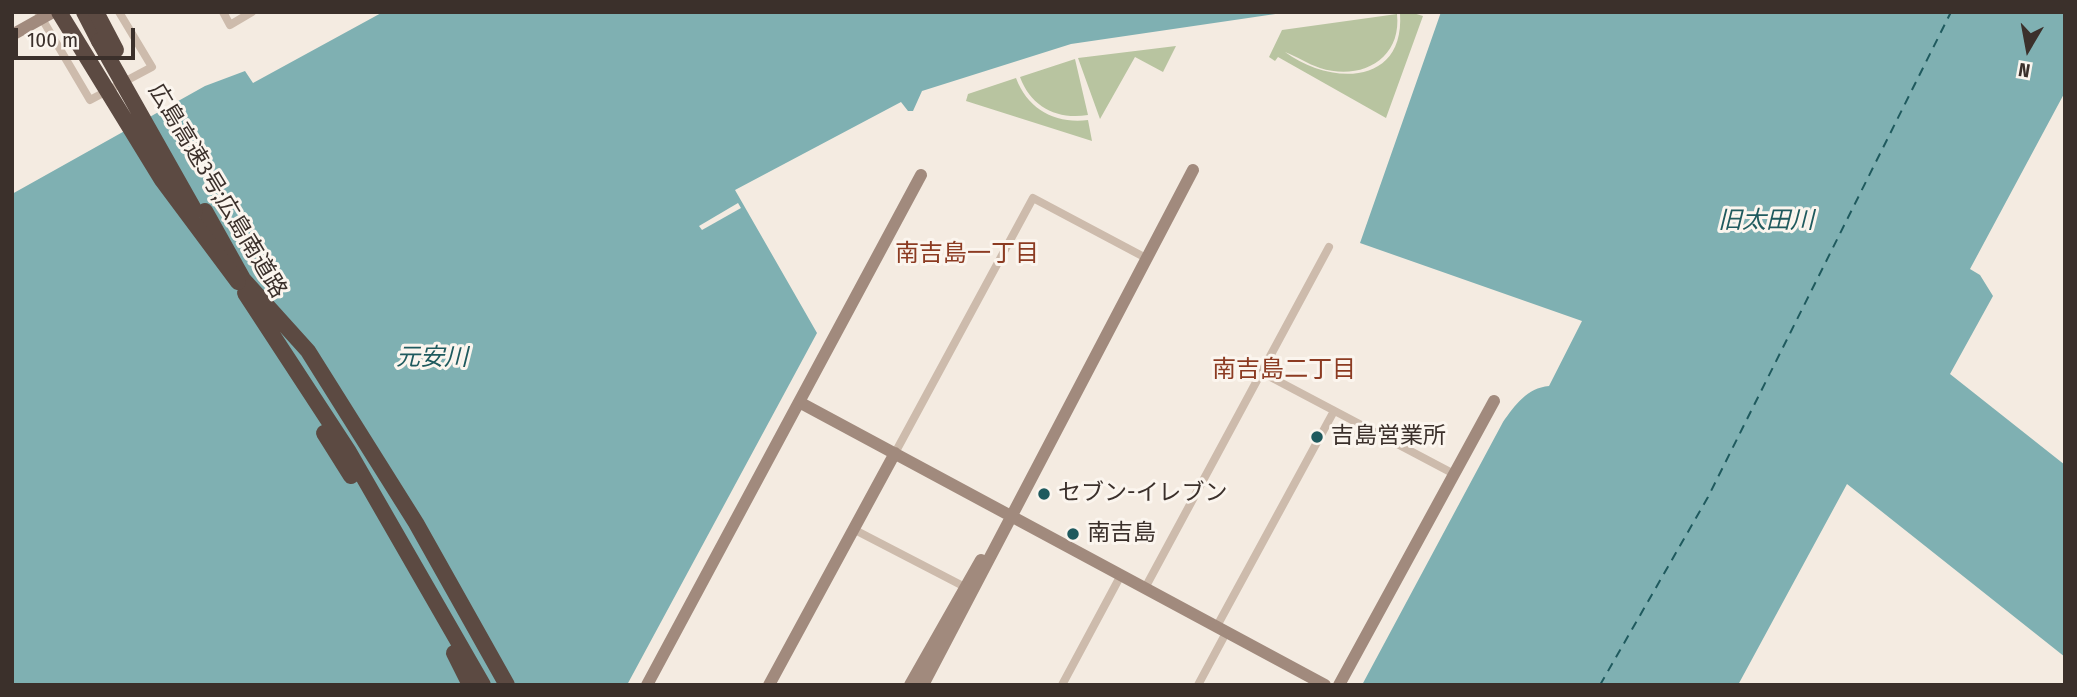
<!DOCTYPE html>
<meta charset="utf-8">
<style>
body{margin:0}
#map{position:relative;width:2077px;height:697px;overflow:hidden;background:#f4ebe1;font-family:"Fira Sans Condensed",sans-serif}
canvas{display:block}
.frame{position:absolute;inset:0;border:14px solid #3b302b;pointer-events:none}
.north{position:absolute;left:1993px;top:14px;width:70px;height:70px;-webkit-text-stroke:5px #fbf5ee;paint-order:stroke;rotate:190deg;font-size:19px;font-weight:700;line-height:28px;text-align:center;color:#3b302b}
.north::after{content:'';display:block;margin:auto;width:24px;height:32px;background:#3b302b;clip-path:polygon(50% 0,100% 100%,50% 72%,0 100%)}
.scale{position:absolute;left:14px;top:28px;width:121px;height:32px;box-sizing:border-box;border:4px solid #3b302b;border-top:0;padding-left:9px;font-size:21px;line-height:24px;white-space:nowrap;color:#3b302b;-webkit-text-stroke:5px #fbf5ee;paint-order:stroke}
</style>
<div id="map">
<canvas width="2077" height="697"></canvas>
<div class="frame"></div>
<div class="north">N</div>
<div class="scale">100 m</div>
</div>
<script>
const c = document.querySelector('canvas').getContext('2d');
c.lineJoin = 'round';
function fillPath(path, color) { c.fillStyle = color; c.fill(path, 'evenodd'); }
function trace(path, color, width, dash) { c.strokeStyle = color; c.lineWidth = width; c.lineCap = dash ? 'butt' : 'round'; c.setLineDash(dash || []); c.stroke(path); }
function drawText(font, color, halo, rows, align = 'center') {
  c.font = font + ' "Fira Sans Condensed","Noto Sans JP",sans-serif'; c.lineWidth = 6; c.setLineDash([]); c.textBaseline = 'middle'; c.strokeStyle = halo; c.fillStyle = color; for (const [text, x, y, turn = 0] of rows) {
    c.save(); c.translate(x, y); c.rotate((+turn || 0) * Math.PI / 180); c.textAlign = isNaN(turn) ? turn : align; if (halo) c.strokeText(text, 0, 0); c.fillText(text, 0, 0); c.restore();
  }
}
const green = new Path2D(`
 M1410 12 1423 16 1386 118 1278 57 1275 61 1269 57 1282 30 1397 14C1402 60 1360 81 1320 68 1308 64 1296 56 1285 52 1329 85 1405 87 1400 13Z
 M1176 46 1163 72 1135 57 1100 119 1078 58Z
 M1075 59 1088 115C1057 120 1031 107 1020 77Z
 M1016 78C1028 110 1056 124 1088 120L1092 141 966 101 968 94Z`);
const water = new Path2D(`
 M383 12H1289L1071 44 922 91 913 111H908L901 102 735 190 817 333 627 685H12V194L205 86 245 71 253 83Z
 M1441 12H2065V92L1970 269 1980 275 1993 296 1950 374 2065 465V657L1847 484 1738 685H1362L1503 422C1515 405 1527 388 1549 386L1582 321 1360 243Z`);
const pier = new Path2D(`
 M738 203 741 208 702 230 699 226Z`);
const ferry = new Path2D(`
 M1600 685 1708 497 1951 12`);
const street = new Path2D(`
 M38 12 90 100 152 67 119 12
 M223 12 230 25 252 12
 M1261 372 1454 474
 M895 453 1033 198 1146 258
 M853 529 963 586
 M1145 588 1329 247
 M1217 626 1334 411
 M1062 685 1121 575
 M1198 685 1227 631`);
const secondary = new Path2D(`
 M12 35 53 12
 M799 402 921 175
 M647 685 799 402 1325 685
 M769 685 895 453
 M910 685 981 560
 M923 685 1193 170
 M1339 685 1494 401`);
const highway = new Path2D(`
 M84 12 99 41
 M205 211 243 279
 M243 279 308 351 416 523 507 685
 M245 293 349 452 483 685
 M324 433 351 476
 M454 653 470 685`);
const highwayBridge = new Path2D(`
 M59 12 162 180 238 282
 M96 12 116 50
 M99 41 195 211`);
const markers = [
 [1317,437,7,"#1f5a5e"],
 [1044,494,7,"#1f5a5e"],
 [1073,534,7,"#1f5a5e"]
];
const streetNames = [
 ["広島高速3号;広島南道路",217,191,59]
];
const poiNames = [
 ["吉島営業所",1331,437],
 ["セブン-イレブン",1058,494],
 ["南吉島",1087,534]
];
const waterNames = [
 ["旧太田川",1766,221],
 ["元安川",432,358]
];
const neighbourhoodNames = [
 ["南吉島一丁目",967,254],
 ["南吉島二丁目",1284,370]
];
fillPath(green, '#b8c4a0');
fillPath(water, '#7fb0b2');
fillPath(pier, '#f4ebe1');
trace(ferry, '#1f5a5e', 2, [9, 7]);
trace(street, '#cdbbac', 8);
trace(secondary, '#a18a7d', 12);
trace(highway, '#5c4a42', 16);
trace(highwayBridge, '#5c4a42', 16);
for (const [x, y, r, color] of markers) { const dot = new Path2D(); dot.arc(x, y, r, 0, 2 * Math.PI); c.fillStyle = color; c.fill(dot); trace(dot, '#fbf5ee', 2.5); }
drawText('23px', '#3b302b', '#fbf5ee', streetNames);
drawText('23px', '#3b302b', '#fbf5ee', poiNames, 'left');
drawText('italic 24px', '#1f5a5e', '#fbf5ee', waterNames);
drawText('24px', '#8c3b22', '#fbf5ee', neighbourhoodNames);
</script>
